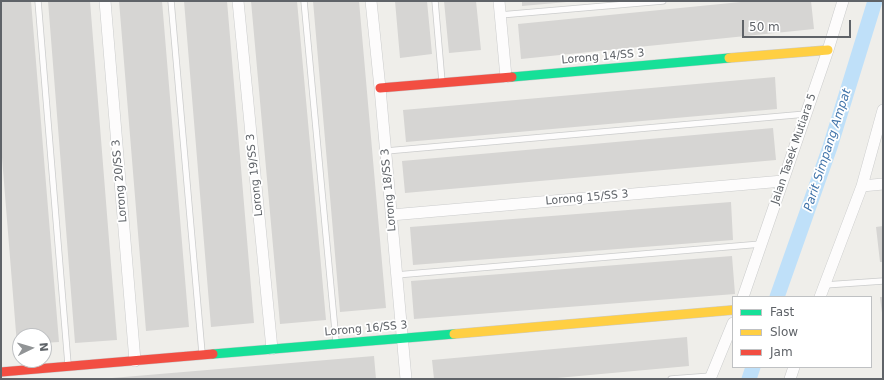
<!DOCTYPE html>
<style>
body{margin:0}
#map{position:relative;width:884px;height:380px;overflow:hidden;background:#efeeea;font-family:"DejaVu Sans",sans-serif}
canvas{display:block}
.frame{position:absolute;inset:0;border:2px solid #5f6368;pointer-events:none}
.legend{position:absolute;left:732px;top:296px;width:140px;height:72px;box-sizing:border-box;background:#fff;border:1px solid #bfc1c3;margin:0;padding:5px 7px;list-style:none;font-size:12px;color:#5f6368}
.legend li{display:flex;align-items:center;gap:8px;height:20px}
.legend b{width:20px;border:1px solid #bfc1c3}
.north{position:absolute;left:12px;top:328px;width:40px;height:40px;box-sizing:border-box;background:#fff;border:1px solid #bfc1c3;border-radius:50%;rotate:85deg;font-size:11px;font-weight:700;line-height:16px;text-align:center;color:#5f6368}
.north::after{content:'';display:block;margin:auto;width:14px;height:18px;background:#919496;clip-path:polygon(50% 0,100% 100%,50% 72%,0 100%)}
.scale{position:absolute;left:742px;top:20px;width:109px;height:18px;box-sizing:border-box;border:2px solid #5f6368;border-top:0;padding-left:5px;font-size:12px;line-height:14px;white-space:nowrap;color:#5f6368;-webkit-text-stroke:3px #fff;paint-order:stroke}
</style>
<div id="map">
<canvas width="884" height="380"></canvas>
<div class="frame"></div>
<ul class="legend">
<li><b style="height:5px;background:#16e098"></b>Fast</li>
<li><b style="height:5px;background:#ffcf43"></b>Slow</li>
<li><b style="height:5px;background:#f24e42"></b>Jam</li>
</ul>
<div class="north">N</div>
<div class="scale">50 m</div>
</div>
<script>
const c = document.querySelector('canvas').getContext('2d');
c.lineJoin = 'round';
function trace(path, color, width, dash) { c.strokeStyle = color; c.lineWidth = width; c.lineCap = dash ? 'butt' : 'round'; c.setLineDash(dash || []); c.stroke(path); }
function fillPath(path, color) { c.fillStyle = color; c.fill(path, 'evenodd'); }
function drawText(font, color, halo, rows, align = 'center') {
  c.font = font + ' "DejaVu Sans",sans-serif'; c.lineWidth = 3.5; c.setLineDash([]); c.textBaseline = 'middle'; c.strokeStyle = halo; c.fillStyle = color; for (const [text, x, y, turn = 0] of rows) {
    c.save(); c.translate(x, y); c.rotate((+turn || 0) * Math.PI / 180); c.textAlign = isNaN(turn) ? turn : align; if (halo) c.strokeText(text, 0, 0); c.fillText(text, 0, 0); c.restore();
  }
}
const canal = new Path2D(`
 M777 297 830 147 875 1
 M749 379 753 367`);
const building = new Path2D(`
 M1 1H31L59 342 44 343V336H20V345H17L1 145Z
 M48 1H90L117 340 75 343Z
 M119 1H162L189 327 146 331Z
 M184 1H227L254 323 211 327Z
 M251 1H297L326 320 280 324Z
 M313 1H359L386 308 340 312Z
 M395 1H427L432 54 400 58Z
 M444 1H476L481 50 449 53Z
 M522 1H567V2L522 6Z
 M751 1H811L814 29 521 59 518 24Z
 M775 77 777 109 406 142 403 110Z
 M773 128 776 160 405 193 402 161Z
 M731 202 733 240 413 265 410 227Z
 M883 226V262H880L876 227Z
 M732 256 735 294 414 319 411 281Z
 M880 297H883V313H882Z
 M687 337 689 366 546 379H434L432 360Z
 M374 356 376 379H112V378Z`);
const lane = new Path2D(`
 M38 1 68 364
 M171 1 202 353
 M304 1 336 341
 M435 1 442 82
 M500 15 663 1
 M386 151 806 114
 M396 275 761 244
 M825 285 883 281
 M671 379 711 376`);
const street = new Path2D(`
 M105 1 135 361
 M238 1 272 349
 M371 1 380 88 406 379
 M499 1 506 77
 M862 186 883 184
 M391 215 783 181
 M743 297 828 50 843 1
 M820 297 862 186 883 110
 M710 379 733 323
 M790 379 794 367`);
const fast = new Path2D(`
 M512 77 729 58
 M213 354 454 334`);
const slow = new Path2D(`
 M729 58 828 50
 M454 334 733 310`);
const jam = new Path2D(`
 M380 88 512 77
 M1 372 213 354`);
const streetNames = [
 ["Lorong 14/SS 3",603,57,-5],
 ["Jalan Tasek Mutiara 5",794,149,-71],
 ["Lorong 19/SS 3",255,175,-96],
 ["Lorong 20/SS 3",120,181,-95],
 ["Lorong 18/SS 3",389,190,-95],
 ["Lorong 15/SS 3",587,198,-5],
 ["Lorong 16/SS 3",366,329,-5]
];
const waterNames = [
 ["Parit Simpang Ampat",828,150,-72]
];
trace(canal, '#bfe0f9', 15);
fillPath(building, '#d6d5d3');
trace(lane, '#cbcccc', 7);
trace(street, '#cbcccc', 12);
trace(fast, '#cacacb', 10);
trace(slow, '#cacacb', 10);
trace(jam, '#cacacb', 10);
trace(lane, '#fdfcfc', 5.5);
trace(street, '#fdfcfc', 11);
trace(fast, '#16e098', 9);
trace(slow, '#ffcf43', 9);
trace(jam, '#f24e42', 9);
drawText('11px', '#5f6368', '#fff', streetNames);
drawText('italic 12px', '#4174aa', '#fff', waterNames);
</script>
